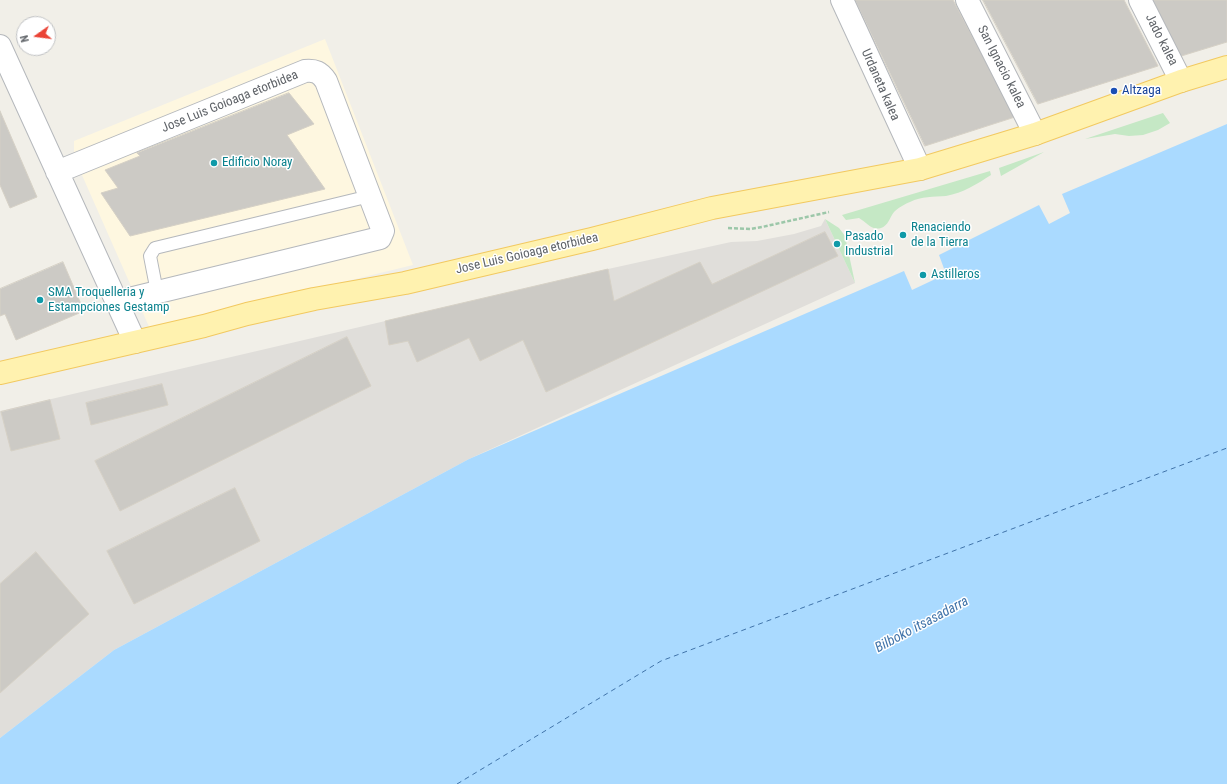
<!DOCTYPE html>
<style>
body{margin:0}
#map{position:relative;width:1227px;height:784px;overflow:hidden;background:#f1efe8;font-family:"Roboto Condensed",sans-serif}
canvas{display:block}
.north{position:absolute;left:16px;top:16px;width:40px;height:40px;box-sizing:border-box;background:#fff;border:1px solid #bfc1c3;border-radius:50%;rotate:256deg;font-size:11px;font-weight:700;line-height:16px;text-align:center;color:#5f6368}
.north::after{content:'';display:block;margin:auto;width:14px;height:18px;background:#ea4335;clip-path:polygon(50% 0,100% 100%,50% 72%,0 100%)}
</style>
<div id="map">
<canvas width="1227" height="784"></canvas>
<div class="north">N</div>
</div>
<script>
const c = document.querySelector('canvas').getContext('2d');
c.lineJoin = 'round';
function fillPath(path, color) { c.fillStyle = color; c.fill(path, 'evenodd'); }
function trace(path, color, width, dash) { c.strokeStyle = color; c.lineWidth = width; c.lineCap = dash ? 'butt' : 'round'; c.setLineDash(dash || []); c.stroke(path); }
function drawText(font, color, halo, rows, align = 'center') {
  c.font = font + ' "Roboto Condensed",sans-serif'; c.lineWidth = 3; c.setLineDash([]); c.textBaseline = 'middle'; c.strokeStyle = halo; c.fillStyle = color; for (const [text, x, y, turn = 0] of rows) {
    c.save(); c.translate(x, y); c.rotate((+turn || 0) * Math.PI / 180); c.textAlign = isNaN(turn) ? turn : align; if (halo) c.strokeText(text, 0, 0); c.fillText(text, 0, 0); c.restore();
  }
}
const commercial = new Path2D(`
 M325 39 413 265 150 329 74 157V141Z`);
const industrial = new Path2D(`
 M825 219 855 283 469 459 114 650 0 738V411L608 269 731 242 757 241 794 234 821 226Z`);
const green = new Path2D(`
 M1163 113 1170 123 1158 130 1143 135 1129 136 1115 134 1085 139Z
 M1044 152 1001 176 999 168Z
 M990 171 991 175C977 184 963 193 946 196 933 197 922 196 910 202 905 204 898 208 894 212 890 217 888 226 881 228 872 231 866 222 859 218L846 220 842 215Z
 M825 219 839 228 845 236 855 283Z`);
const water = new Path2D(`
 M1227 124V784H0V738L114 650 469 459 904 271 912 290 946 274 939 255 1039 205 1049 224 1070 213 1062 194Z`);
const ferry = new Path2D(`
 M457 784 661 661 1227 448`);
const building = new Path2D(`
 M855 0H953L1015 117 925 146Z
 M983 0H1124L1158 66 1038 104Z
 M1148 0H1227V42L1178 57Z
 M289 93 314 124 287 135 325 189 130 236 101 193 118 188 105 170 140 156 137 153Z
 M0 111 37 197 10 208 0 185Z
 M825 232 838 256 546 392 523 340 480 361 469 338 417 362 408 341 389 345 385 321 608 269 614 301 700 262 712 284Z
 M63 262 84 311 16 340 5 314 0 316V289Z
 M347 337 371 386 120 511 95 461Z
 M162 384 168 405 91 425 86 403Z
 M50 400 60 439 11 451 1 412Z
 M235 488 260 541 134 604 107 551Z
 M36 552 89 614 0 693V584Z`);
const path = new Path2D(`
 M728 228 750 229 762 227 829 212`);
const lane = new Path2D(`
 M157 292 150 256 155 248 370 196`);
const street = new Path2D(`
 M842 0 920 169
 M967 0 1035 134
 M1140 0 1181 81
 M0 46 135 342
 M57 172 305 71C315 70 320 72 326 81L383 231 380 238 117 302`);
const primary = new Path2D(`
 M0 373 204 326 247 314 314 299 405 283 592 239 712 208 920 169 1035 134 1181 81 1227 67`);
const markers = [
 [1114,91,4,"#1a4fb4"],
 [214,163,4,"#0f9aa8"],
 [903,235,4,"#0f9aa8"],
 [837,244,4,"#0f9aa8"],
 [923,275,4,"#0f9aa8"],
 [40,300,4,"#0f9aa8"]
];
const streetNames = [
 ["Jado kalea",1161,40,63],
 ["San Ignacio kalea",1001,67,63],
 ["Urdaneta kalea",880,85,66],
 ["Jose Luis Goioaga etorbidea",230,102,-22],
 ["Jose Luis Goioaga etorbidea",527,254,-13]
];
const transitNames = [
 ["Altzaga",1122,91]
];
const cultureNames = [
 ["Edificio Noray",222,163],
 ["Renaciendo",911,228],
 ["de la Tierra",911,243],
 ["Pasado",845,237],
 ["Industrial",845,252],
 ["Astilleros",931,275],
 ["SMA Troquelleria y",48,293],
 ["Estampciones Gestamp",48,308]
];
const waterNames = [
 ["Bilboko itsasadarra",922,625,-28]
];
fillPath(commercial, '#fef7e0');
fillPath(industrial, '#e0deda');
fillPath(green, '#c5e8c5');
fillPath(water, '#aadaff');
trace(ferry, '#4174aa', 1, [5, 4]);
fillPath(building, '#cccac5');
trace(building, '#d6d1c6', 1);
trace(lane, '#b5b8bc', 14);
trace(street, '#b5b8bc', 24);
trace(primary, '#f2c960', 24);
trace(path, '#9cc7a9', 2.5, [4, 2]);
trace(lane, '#fff', 12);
trace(street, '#fff', 22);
trace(primary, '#fff2af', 22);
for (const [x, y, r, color] of markers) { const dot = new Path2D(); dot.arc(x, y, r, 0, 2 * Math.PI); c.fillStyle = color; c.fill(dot); trace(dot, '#fff', 1.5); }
drawText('13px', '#5f6368', '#fff', streetNames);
drawText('13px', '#164399', '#fff', transitNames, 'left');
drawText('13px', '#0d838f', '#fff', cultureNames, 'left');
drawText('italic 14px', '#4174aa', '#fff', waterNames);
</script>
